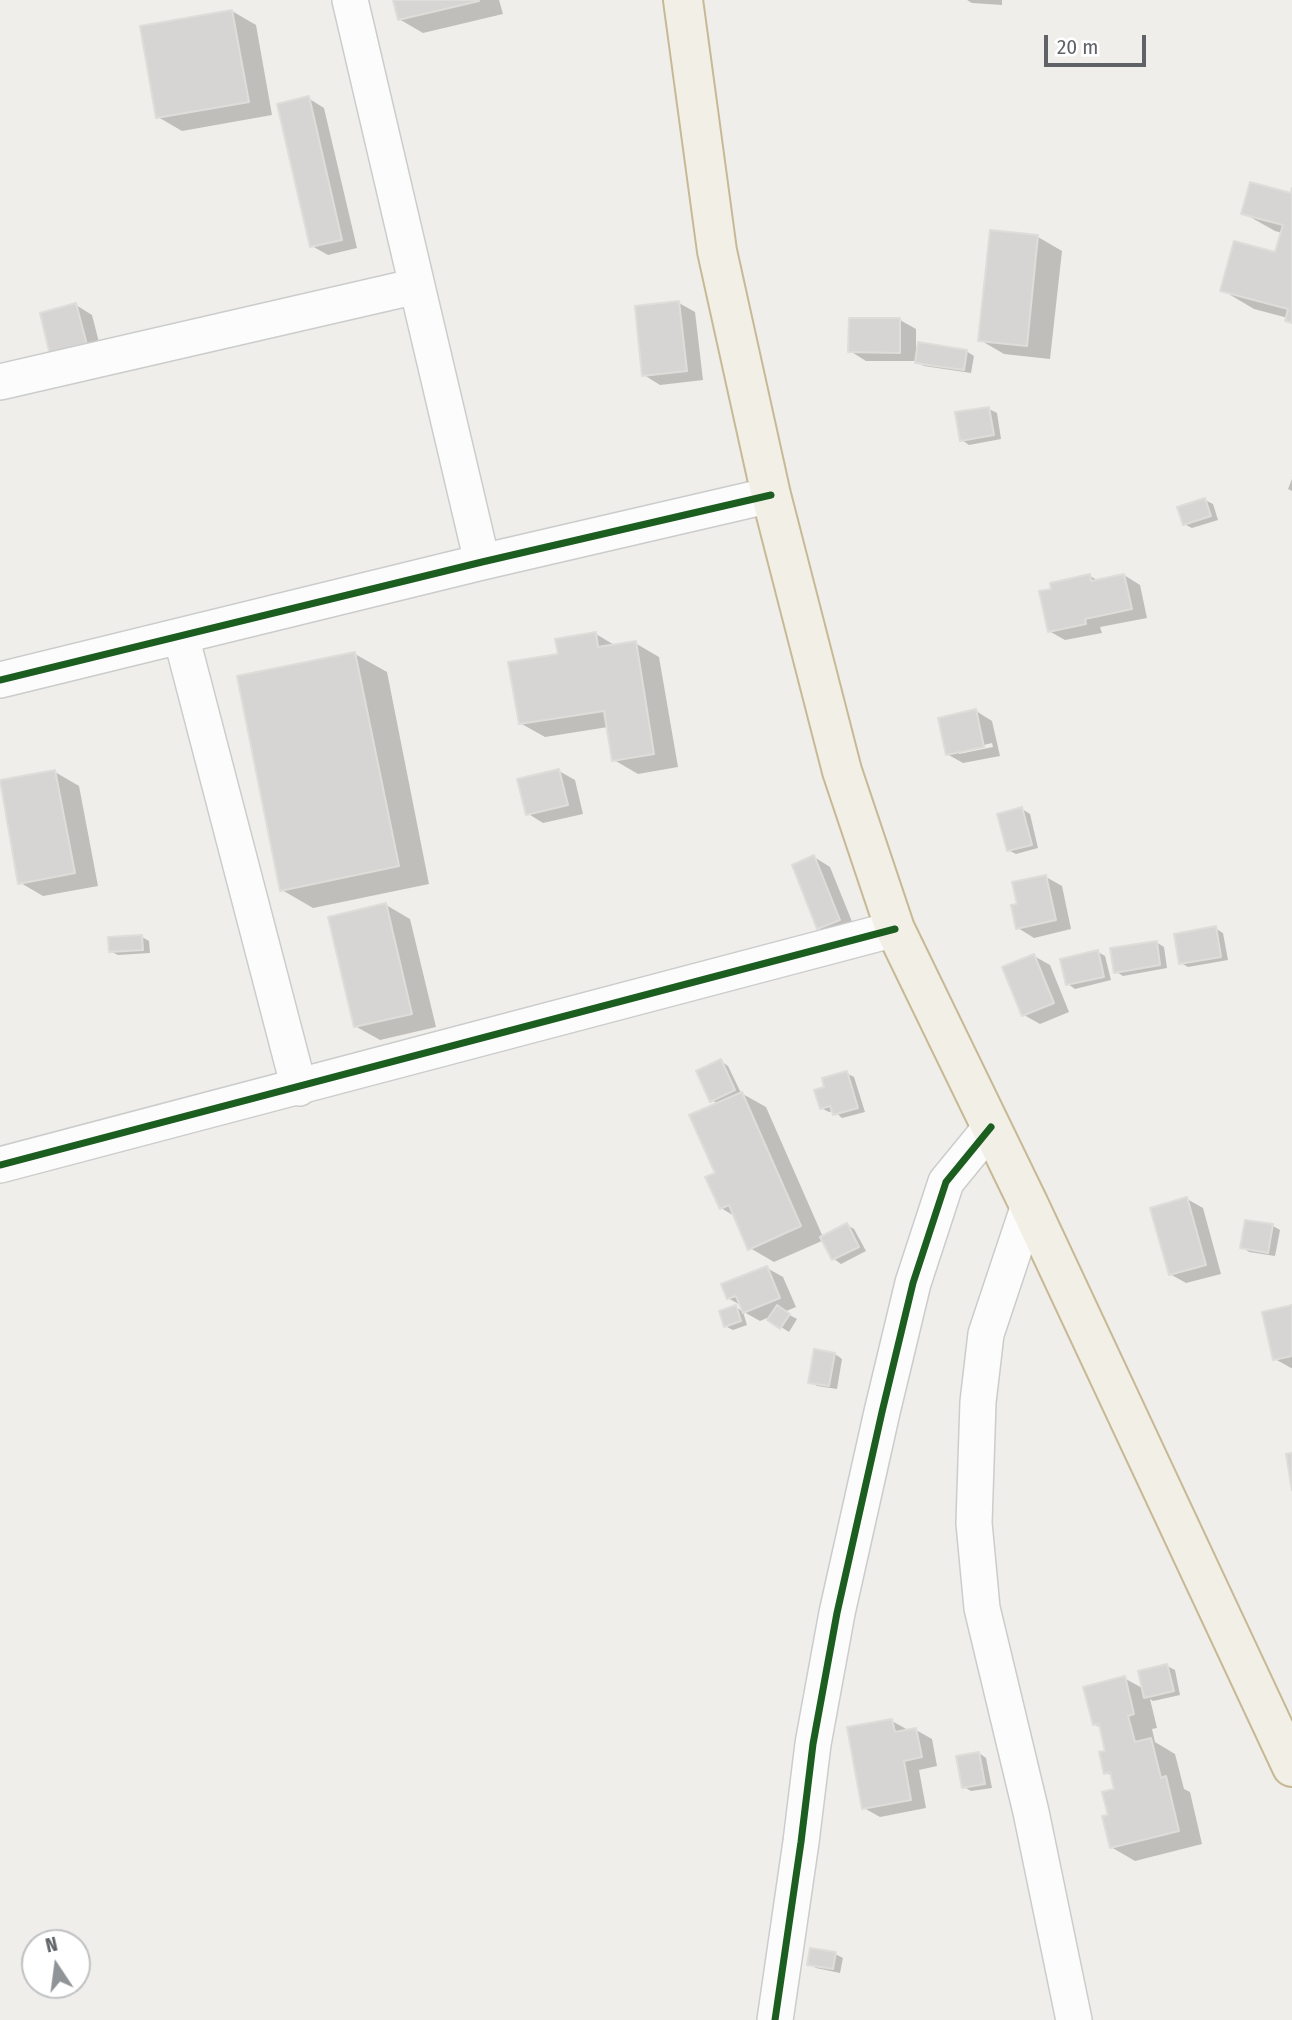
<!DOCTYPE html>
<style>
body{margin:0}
#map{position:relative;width:1292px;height:2020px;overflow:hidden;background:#efeeea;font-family:"Fira Sans Condensed",sans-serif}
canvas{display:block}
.north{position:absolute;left:21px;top:1929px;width:70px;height:70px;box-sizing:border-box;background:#fff;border:2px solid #bfc1c3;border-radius:50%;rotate:347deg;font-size:19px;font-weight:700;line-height:28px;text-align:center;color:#5f6368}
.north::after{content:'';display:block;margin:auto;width:24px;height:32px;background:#919496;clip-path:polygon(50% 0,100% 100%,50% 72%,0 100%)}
.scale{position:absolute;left:1044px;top:35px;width:102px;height:32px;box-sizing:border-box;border:4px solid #5f6368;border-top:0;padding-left:9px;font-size:21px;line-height:24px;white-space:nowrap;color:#5f6368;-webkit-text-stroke:5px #fff;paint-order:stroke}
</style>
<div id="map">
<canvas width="1292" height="2020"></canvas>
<div class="north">N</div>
<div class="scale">20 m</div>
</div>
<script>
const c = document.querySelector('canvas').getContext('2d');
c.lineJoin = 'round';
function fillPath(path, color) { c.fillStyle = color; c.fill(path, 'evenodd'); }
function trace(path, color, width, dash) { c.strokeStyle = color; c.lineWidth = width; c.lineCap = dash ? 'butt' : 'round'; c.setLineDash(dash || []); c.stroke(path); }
const shadow = new Path2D(`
 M395 0H499L503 14 423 33 399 19Z
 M967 0H1002V5L972 3Z
 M232 11 256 25 272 115 182 131 158 117Z
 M308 98 324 108 357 248 328 255 312 246Z
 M1292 194V323L1287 320 1288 318 1254 309 1222 290 1276 254 1282 233 1275 231 1243 213Z
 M1038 237 1062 251 1050 359 1004 354 980 340Z
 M679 303 695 312 703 380 660 385 644 375Z
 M76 305 92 315 102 354 68 363Z
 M900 320 916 329V351H966L974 356 971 373 924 366 915 361H866L850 351Z
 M989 409 997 413 1001 439 969 445 962 440Z
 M1292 479V491L1288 489Z
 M1205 500 1213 504 1218 520 1192 528 1184 524Z
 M1124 575 1140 585 1147 618 1100 627 1102 633 1065 640 1049 631 1090 576 1099 581Z
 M596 634 616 646 635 643 659 657 678 767 638 774 614 760 608 727 545 737 520 723 560 655Z
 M355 654 387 672 429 884 313 908 282 890Z
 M976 711 992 721 1000 756 963 763 947 754ZM992 743 993 747 959 754V751Z
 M559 771 575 780 583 814 543 823 527 813Z
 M55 772 79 786 98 886 43 896 19 882Z
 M1022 809 1030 814 1038 848 1016 854 1008 850Z
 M814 857 830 867 855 929 835 937 819 928Z
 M1046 877 1062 886 1071 929 1034 938 1018 928 1019 905Z
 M386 905 410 919 436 1027 380 1040 355 1026Z
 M1215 928 1223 933 1228 960 1188 967 1181 963Z
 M142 937 149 941 150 953 118 955 110 951Z
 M1156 942 1164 947 1167 968 1123 976 1115 971Z
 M1098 952 1105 956 1111 980 1075 989 1068 984Z
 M1034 956 1050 965 1069 1012 1040 1024 1024 1015Z
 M721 1061 728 1066 741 1093 766 1107 823 1237 847 1225 854 1229 866 1251 841 1264 834 1259 824 1240 774 1262 750 1248 736 1217 721 1208 717 1174 718 1104 712 1100Z
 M846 1073 854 1077 865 1112 842 1118 834 1111 829 1112 821 1108 827 1088Z
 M1187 1199 1203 1208 1221 1274 1186 1283 1170 1274Z
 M1273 1226 1280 1230 1275 1256 1249 1252 1242 1247Z
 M767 1268 783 1277 796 1307 784 1312 797 1319 789 1332 767 1318 760 1321 744 1312 742 1306 728 1298Z
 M736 1307 743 1312 747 1325 733 1330 725 1326Z
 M1292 1307V1368H1291L1275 1359Z
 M835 1354 842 1359 837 1389 817 1386 810 1382Z
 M1167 1666 1175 1670 1180 1695 1153 1701 1150 1699 1157 1728 1152 1729 1155 1742 1175 1754 1184 1789 1190 1792 1202 1844 1135 1861 1111 1847 1110 1816 1116 1790 1113 1776 1106 1773 1107 1752 1101 1728 1094 1724 1124 1678 1144 1689Z
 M892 1721 908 1730H916L932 1739 937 1766 919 1770 926 1808 880 1817 864 1808Z
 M979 1753 986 1758 992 1788 971 1791 964 1787Z
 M835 1954 843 1958 840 1973 816 1968 809 1964Z`);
const building = new Path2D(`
 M393 0H479V1L398 20Z
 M232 10 249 102 156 118 140 26Z
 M309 96 342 240 310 247 277 104Z
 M1250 182 1291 193 1292 188V323L1285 321 1288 309 1220 291 1234 241 1275 252 1283 225 1241 214Z
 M990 230 1038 235 1027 346 978 341Z
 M679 301 687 371 642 376 635 306Z
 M76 303 87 345 50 355 40 313Z
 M849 318H900V353L848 352Z
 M918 342 967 350 964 370 915 363Z
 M989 407 994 435 960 441 955 412Z
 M1205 498 1211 516 1183 525 1177 507Z
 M1090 574 1091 581 1124 574 1132 609 1085 619 1086 624 1048 632 1039 591 1051 589 1050 583Z
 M596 632 598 647 636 641 654 754 612 761 604 711 519 724 508 662 558 654 555 639Z
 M355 652 399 866 280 891 237 676Z
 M976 709 984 747 946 755 938 718Z
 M559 769 568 805 526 815 517 779Z
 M55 770 75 873 18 884 0 780Z
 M1022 807 1032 845 1007 851 997 814Z
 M814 855 840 920 817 929 792 865Z
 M1046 875 1056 920 1016 929 1011 905 1017 904 1012 882Z
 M386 903 412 1014 354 1027 328 917Z
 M1216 926 1221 957 1179 964 1174 934Z
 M142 935 143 950 109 952 108 937Z
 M1157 941 1160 965 1114 973 1110 948Z
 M1098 950 1104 977 1066 985 1060 959Z
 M1034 954 1054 1003 1022 1016 1002 967Z
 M721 1059 735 1090 710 1102 696 1071Z
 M847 1071 858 1108 833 1115 830 1106 820 1109 814 1090 824 1087 822 1078Z
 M742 1092 801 1226 748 1250 729 1205 720 1209 705 1177 715 1173 689 1115Z
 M1187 1197 1206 1265 1169 1275 1150 1208Z
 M1245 1220 1273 1224 1268 1253 1240 1248Z
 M847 1223 859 1247 832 1260 820 1237Z
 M767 1266 780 1298 743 1313 736 1296 727 1299 721 1284Z
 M736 1305 741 1321 724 1327 719 1311Z
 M777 1305 790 1314 780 1329 767 1320Z
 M1292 1305V1356L1273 1360 1262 1312Z
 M814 1349 835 1353 829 1386 808 1383Z
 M1292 1453V1490L1286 1454Z
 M1167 1664 1174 1691 1144 1698 1138 1671Z
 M1125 1676 1134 1714 1128 1716 1135 1742 1151 1738 1161 1778 1166 1776 1179 1831 1110 1848 1102 1816 1108 1815 1102 1792 1114 1789 1110 1772 1104 1774 1099 1752 1105 1751 1099 1724 1093 1725 1083 1687Z
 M892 1719 895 1732 916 1728 922 1757 904 1761 911 1800 862 1809 847 1727Z
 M979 1752 985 1784 962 1788 956 1756Z
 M810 1948 836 1952 833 1969 807 1965Z`);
const minor = new Path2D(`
 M417 286 482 562
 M0 382 417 286 350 0
 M181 636 299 1088
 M0 680 482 562 771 495
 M0 1165 895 929
 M1029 1205 986 1334 978 1402 974 1523 982 1608 1031 1812 1074 2020
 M775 2020 801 1842 813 1744 837 1613 882 1412 913 1283 946 1182 991 1127`);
const trunk = new Path2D(`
 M683 0 717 251 771 495 842 771 895 929 1029 1205 1292 1767`);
const cycleway = new Path2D(`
 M0 680 482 562 771 495
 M0 1165 895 929
 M775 2020 801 1842 813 1744 837 1613 882 1412 913 1283 946 1182 991 1127`);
fillPath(shadow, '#0003');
fillPath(building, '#d6d5d3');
trace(building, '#deddd9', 2);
trace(minor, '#cbcccc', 38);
trace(trunk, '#c8b996', 42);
trace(minor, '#fdfcfc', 35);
trace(trunk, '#f2f0e6', 38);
trace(cycleway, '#1b5e20', 7);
</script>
